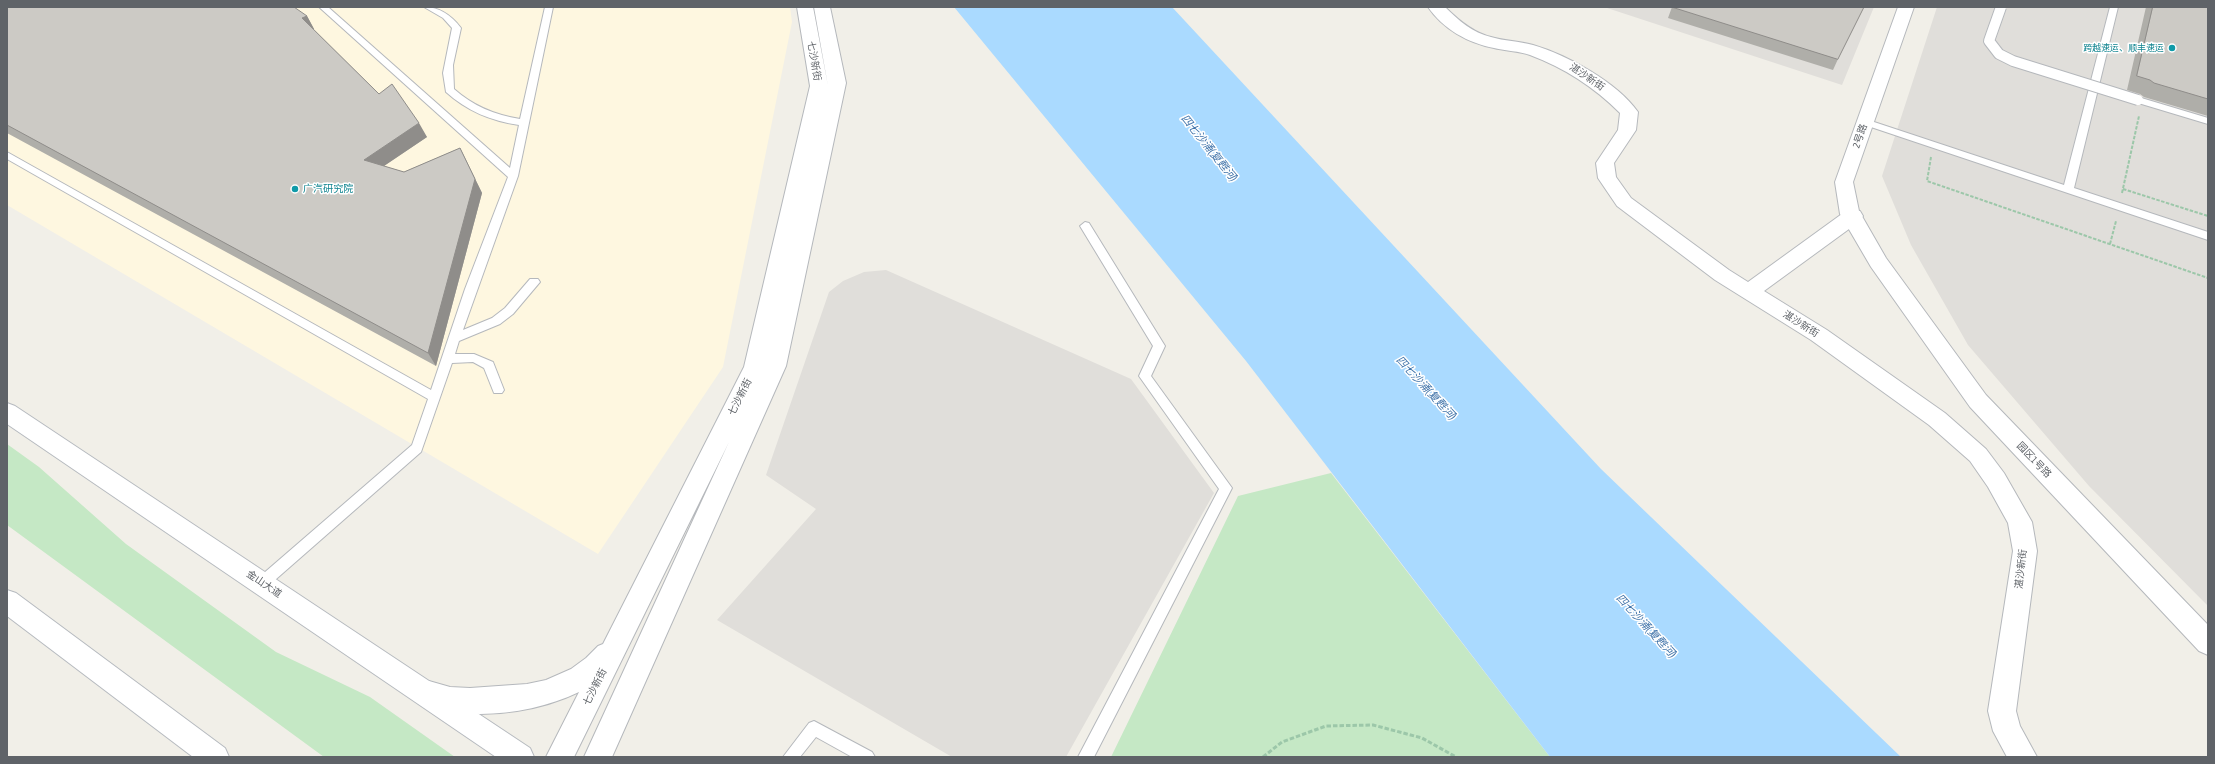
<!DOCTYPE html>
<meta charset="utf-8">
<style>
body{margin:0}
#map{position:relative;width:2215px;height:764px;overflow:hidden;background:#f1efe8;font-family:"Asap Condensed",sans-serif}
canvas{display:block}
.frame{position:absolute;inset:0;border:8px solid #5f6368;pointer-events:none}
</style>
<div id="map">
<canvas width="2215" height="764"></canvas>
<div class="frame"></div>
</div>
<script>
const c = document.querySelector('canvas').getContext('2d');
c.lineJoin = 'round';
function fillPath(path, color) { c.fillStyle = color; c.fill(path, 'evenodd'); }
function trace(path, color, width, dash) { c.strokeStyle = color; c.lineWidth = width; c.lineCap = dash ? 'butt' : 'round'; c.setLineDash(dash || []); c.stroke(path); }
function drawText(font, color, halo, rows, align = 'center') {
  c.font = font + ' "Asap Condensed","Noto Sans SC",sans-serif'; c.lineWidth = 3; c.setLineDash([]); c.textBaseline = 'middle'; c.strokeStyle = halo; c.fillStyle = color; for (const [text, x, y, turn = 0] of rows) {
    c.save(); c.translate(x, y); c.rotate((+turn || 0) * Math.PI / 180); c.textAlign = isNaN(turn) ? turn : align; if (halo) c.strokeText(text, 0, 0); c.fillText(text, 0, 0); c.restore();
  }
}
const commercial = new Path2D(`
 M7 7H790L792 22 723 367 598 554 7 205Z`);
const industrial = new Path2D(`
 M1604 7H1874L1842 85Z
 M1937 7H2208V606L2089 486 1968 345 1911 245 1882 176Z
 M886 270 1131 379 1214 493 1066 757H952L717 620 816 509 766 475 829 292 843 281 864 272Z`);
const green = new Path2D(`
 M7 444 39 467 126 544 276 652 370 697 455 757H324L7 525Z
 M1331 473 1550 757H1111L1238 496Z`);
const water = new Path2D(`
 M954 7H1172L1601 469 1901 757H1550L1246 361Z`);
const pathFar1 = new Path2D(`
 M1931 157 1927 181 2208 278
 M2123 189 2208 216
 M2122 193 2139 116
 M2110 244 2116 221`);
const path = new Path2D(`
 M1263 757 1282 742 1326 726 1373 725 1422 738 1456 757`);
const service = new Path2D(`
 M319 7H328L510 168 519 125C491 121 467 111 446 92L443 73 452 28 443 18 424 7C440 7 451 15 461 28L453 65 454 89C473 106 495 115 520 119L545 7H553L518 176 463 330 492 318 505 308 530 279H538L540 282 513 314 500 324 459 341 455 354H474L493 362 504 390 502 393H494L484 368 473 362 452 363 421 452 267 587 262 589 257 587 255 583 257 579 412 445 428 399 7 159V152L431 390 465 289 508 177Z
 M2110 7H2118L2074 188 2208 232V240L1862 124 1860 122 1862 120H1868L2064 185Z
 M2138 97 2208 118V124L2135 102V98Z
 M1085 222 1089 223 1165 346 1151 376 1232 488 1094 757H1078L1219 489 1139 376 1153 346 1080 226Z
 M814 721 872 752 875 757H852L816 737 800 757H783L809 723Z`);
const minor = new Path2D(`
 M1428 7H1445C1458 20 1473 33 1491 37 1504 41 1519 41 1533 45 1567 55 1617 82 1638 112L1636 130 1614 163 1616 177 1631 198 1729 270 1748 282 1846 211 1853 210 1860 211 1863 216 1860 221 1764 291 1827 330 1945 413 1986 449 2004 473 2032 522 2037 551 2016 711 2020 726 2037 757H2007L1993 731 1988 711 2013 551 2008 523 1988 487 1970 461 1929 425 1811 340 1715 280 1617 206 1598 178 1596 163 1618 130 1620 113C1594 87 1565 68 1530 55 1519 51 1506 51 1494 48 1468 43 1443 29 1428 7Z`);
const tertiary = new Path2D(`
 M797 7H813L828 86 814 7H830L846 83 786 366 612 757H584L729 442 574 757H546L579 692C542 710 493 718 452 712 441 711 430 706 419 702L416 693 419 684 429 681 450 687 470 688 527 684 546 680 571 669 586 658 598 646 603 644 744 367 810 86Z
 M1898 7H1914L1853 182 1859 211 1886 258 1986 395 2208 625V655L2199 651 1970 407 1871 267 1840 214 1835 182Z`);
const secondary = new Path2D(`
 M7 403 15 406 530 748 534 757H496L7 424Z
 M7 590 16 593 225 748 229 757H193L7 616Z`);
const serviceBridge = new Path2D(`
 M2001 7 1989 41 1999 54 2013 61 2138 100`);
const wall = new Path2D(`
 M7 7 307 16 314 29H313L379 94 427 137 384 166 404 172 460 148 482 193 436 366 7 133Z
 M1672 7 1838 59 1833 70 1668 18Z
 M2146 7H2208V116L2144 97 2140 94 2127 90Z`);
const shadedWall = new Path2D(`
 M307 16 314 29 310 32 302 18Z
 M419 123 427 137 372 174 364 160Z
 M460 148 482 193 436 366 428 353Z`);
const building = new Path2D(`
 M7 7H294L307 16 302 18 379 94 392 84 419 123 364 160 404 172 460 148 475 179 428 353 7 125Z
 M1672 7H1864L1838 59Z
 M2153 7H2208V99L2154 83 2150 80 2137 76Z`);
const markers = [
 [2172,48,4,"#0f9aa8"],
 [295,189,4,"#0f9aa8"]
];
const farCulturenames = [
 ["跨越速运、顺丰速运",2164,48]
];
const streetNames = [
 ["七沙新街",814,61,80],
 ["湛沙新街",1587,77,34],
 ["2号路",1860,136,-71],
 ["湛沙新街",1801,324,32],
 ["七沙新街",740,397,-63],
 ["园区1号路",2034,460,46],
 ["湛沙新街",2021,569,-84],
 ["金山大道",264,584,34],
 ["七沙新街",595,687,-63]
];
const cultureNames = [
 ["广汽研究院",303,189]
];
const waterNames = [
 ["四七沙涌(复甦河)",1209,148,51],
 ["四七沙涌(复甦河)",1426,388,47],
 ["四七沙涌(复甦河)",1646,626,47]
];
fillPath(commercial, '#fef7e0');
fillPath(industrial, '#e0deda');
fillPath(green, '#c5e8c5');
fillPath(water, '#aadaff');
trace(service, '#b5b8bc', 2);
trace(minor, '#b5b8bc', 2);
trace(tertiary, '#b5b8bc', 2);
trace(secondary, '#b6babf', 2);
trace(pathFar1, '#9cc7a9', 2, [3.5, 1.5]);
trace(path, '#9cc7a9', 3, [4.5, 2]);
fillPath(service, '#fff');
fillPath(minor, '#fff');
fillPath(tertiary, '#fff');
fillPath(secondary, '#fff');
trace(serviceBridge, '#b5b8bc', 12, []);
trace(serviceBridge, '#fff', 10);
fillPath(wall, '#afaea9');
fillPath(shadedWall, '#8f8d8a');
fillPath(building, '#cccac5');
trace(building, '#8f8d8a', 1);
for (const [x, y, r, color] of markers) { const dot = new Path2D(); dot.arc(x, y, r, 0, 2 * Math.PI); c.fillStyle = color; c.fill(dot); trace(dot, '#fff', 1.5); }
drawText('9px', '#0d838f', '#fff', farCulturenames, 'right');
drawText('10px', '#5f6368', '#fff', streetNames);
drawText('10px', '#0d838f', '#fff', cultureNames, 'left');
drawText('italic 11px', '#4174aa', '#fff', waterNames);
</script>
